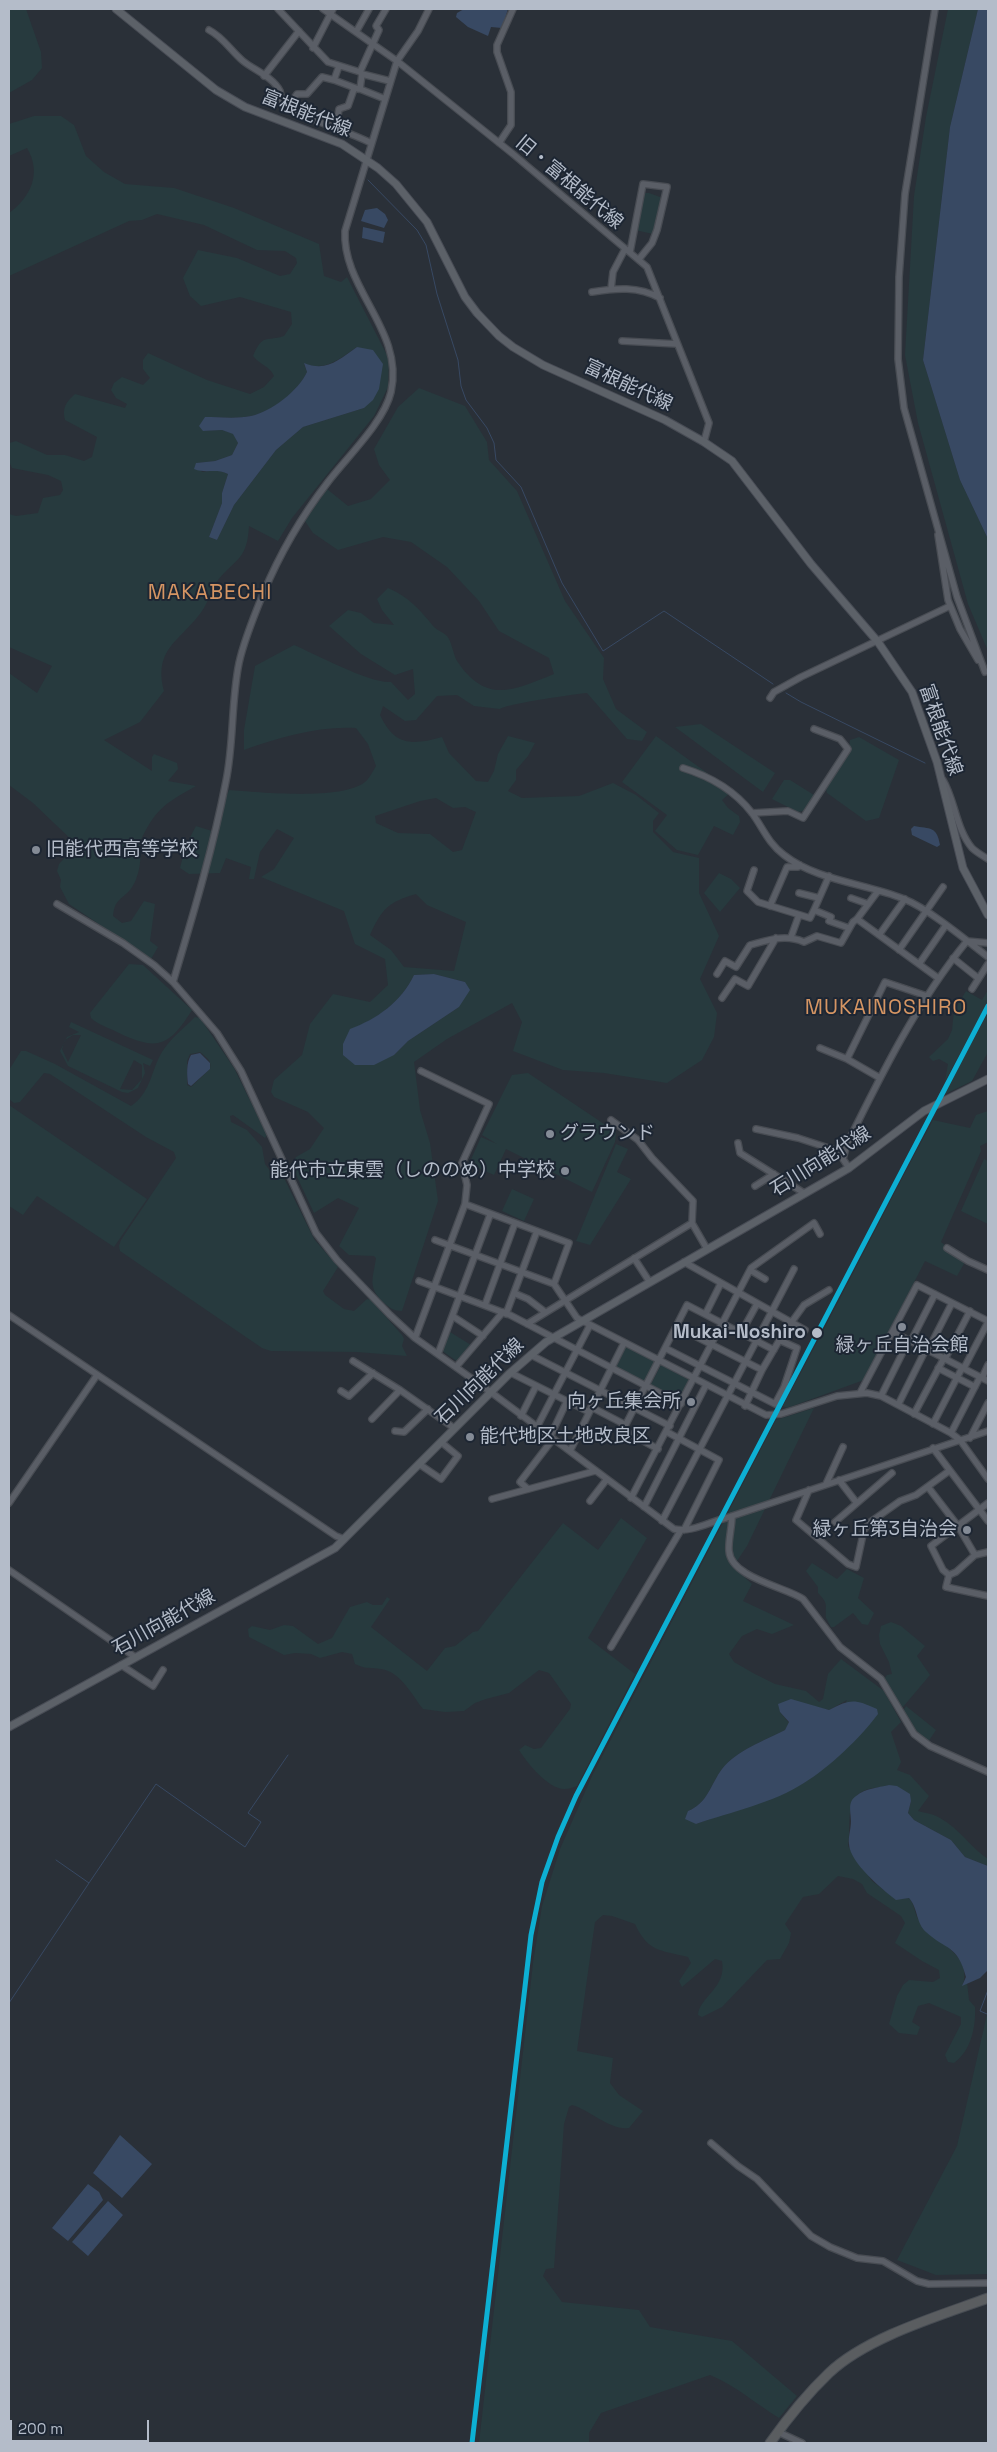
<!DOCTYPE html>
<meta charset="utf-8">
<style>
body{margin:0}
#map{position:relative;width:997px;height:2452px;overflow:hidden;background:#2a3038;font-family:"Space Grotesk",sans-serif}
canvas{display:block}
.frame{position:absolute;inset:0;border:10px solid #b4bcc9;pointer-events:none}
.scale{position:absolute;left:10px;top:2420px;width:139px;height:22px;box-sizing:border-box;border:2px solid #b4bcc9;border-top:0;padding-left:6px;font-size:15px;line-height:18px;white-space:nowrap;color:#b4bcc9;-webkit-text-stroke:4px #1d2633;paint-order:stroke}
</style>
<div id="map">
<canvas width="997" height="2452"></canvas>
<div class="frame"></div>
<div class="scale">200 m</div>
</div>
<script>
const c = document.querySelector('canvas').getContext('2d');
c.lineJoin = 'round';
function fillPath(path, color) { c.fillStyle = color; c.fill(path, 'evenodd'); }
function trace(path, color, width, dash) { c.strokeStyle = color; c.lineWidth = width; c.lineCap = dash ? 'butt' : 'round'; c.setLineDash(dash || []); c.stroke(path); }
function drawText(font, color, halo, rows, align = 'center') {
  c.font = font + ' "Space Grotesk","Noto Sans JP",sans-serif'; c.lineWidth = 4; c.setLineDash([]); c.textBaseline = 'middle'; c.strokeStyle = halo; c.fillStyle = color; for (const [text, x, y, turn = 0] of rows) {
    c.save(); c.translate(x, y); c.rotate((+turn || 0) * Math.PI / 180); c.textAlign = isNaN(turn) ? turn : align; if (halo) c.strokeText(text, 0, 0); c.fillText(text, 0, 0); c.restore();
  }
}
const green = new Path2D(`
 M9 9H26L41 52 42 68 32 80 9 93Z
 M948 9H978L950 127 923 360 960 480 988 539V651L968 604 918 423 905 355 914 196 926 117Z
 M34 116H61L74 125 86 156 104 172 125 184 174 188 234 208 319 244 324 276 341 282 347 277 389 359 388 387 374 416 292 518 278 541 249 526C247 560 237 557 218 580 211 589 209 601 202 611 181 641 153 648 164 691L140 722 104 740 152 771V757L154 754 177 763 178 769 168 781 196 786C164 804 155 809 139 844 143 855 139 880 130 890 120 901 115 899 113 916L122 923 131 921 144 901 155 904 150 941 158 947 151 959 69 904 60 887 61 880 57 871 59 864 77 845 33 803 9 785V673L37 693 52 666 9 647V514L16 516 38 513 43 498 60 495 63 490 61 481 48 475 12 468 9 461V443L16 441 47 455H65L84 461 92 457 97 437 65 420C62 408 66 402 75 394L125 408 127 404 116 398 111 390 114 383 122 377 143 385 150 378 143 369V360L148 353 207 380 250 394 264 387 274 376C271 367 259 364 253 356 263 333 265 342 284 336L292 324 291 312 240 297 201 306 190 296 183 278 198 250 237 258 280 276 290 274 297 263 296 258 285 251 257 250 204 225 157 214 142 220 129 221 9 276V213C31 197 42 173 27 148L9 156V124ZM357 347 364 408 303 427 276 450 234 505 217 540 209 537 222 503V493L228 474 218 470 202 472 197 463 215 461 232 455 238 443 234 434 222 430 203 431 205 417C220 417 236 419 251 416 273 411 298 391 307 372L304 364C327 371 339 359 357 347Z
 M644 193H649L660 197 663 204 653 234 635 230Z
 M419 388 465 406 487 442 489 460 517 491 565 601 604 658 603 679 616 709 647 732 642 741 627 739 587 693C575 694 506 704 500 709L474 706 457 695 437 696 416 720 405 721 383 706 380 715C394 745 411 746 442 737L449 753 476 781 488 782 494 771 498 754 508 736 535 743 528 756 516 770V780L508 791 522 798 579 796 613 783 636 795 659 813 653 821V832L673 852 699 858V893L719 936 700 979 717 1013 714 1037 702 1060 667 1083 604 1073 563 1070 513 1051 522 1022 512 1003 447 1039 414 1062 420 1110 430 1143 438 1201 402 1311C394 1311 390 1308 384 1303 367 1287 373 1279 376 1258L374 1256 349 1255 339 1246 359 1208 338 1198 314 1213 291 1164 296 1157 310 1149 324 1128 308 1112 274 1097 271 1092 274 1080 302 1055 310 1024 333 994 370 1002 388 985 385 959 355 944 344 911 261 877 274 869 294 838 277 829 260 852 254 879H249L251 867 226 858 220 873 189 874 180 868 186 845 196 826 212 831 229 790C259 792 341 801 365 782 369 779 373 771 376 766L368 744 356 728C318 726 280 737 244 750V730L255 666 294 645C315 654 371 684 391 682L408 700 415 694 413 669 395 675 361 654 329 626 348 610 361 613 374 623 394 625 382 610 377 599 388 588C409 597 420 610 434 627 438 631 443 632 447 636 452 642 453 654 457 661 486 704 512 691 554 674L549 658 499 631 479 601 447 567 411 542 383 537 338 550 313 533 305 521 327 489 348 506 371 499 390 480 379 465 374 449 398 407ZM436 798 453 808 465 807 476 812 462 850 453 852 430 834 398 833 376 823 375 816 420 801ZM416 894 427 905 466 922 454 971 404 967 391 950 370 935C382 909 388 902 416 894ZM434 974 465 982 459 1007 408 1041 394 1055 350 1030C377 1019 401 1002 414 975Z
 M701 724 775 773 763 792 675 727Z
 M656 736 732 791 722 800 728 808 739 816 740 822 733 835 714 826 698 855 677 850 655 831 667 815 622 782Z
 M859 737 899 760 879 818 866 821 827 793 826 789 849 752 850 740Z
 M784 780H790L814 795 803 811 798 812 772 799Z
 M719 873 731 879 740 888 720 912 704 893Z
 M129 964 143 965 192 1010C169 1047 157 1051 119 1033 110 1028 98 1025 91 1018L90 1013Z
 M988 990V1002L945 1081 948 1064 939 1059 933 1061 929 1057 948 1039 952 1030 954 1011 966 991 982 1000Z
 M988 1013V1052L972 1081 943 1095Z
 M195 1017 200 1018 234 1068 267 1135 265 1138 233 1115 230 1116 231 1122 247 1130 262 1147 265 1164 271 1172 285 1180 314 1239 338 1267 323 1291 325 1295 344 1309 354 1311 367 1299 371 1300 402 1335 404 1339 402 1346 407 1356 357 1352 271 1351 262 1348 120 1251 119 1246 121 1240 176 1158 174 1152 146 1137 50 1074 44 1073 20 1102 14 1103 9 1099V1070L21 1051H26L55 1064 131 1106C151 1093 151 1070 162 1052 170 1039 184 1028 195 1017ZM196 1053 200 1052C207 1058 212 1060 210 1069L191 1087 187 1085V1061L190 1054Z
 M71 1022 153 1060 150 1066 143 1063 145 1073 138 1088 128 1093 122 1092 68 1066 60 1051 67 1037 79 1032 69 1027ZM73 1035H81L68 1062 62 1049 65 1040ZM134 1060 142 1065V1079L132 1090 120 1089Z
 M528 1073 616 1132 615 1142 592 1192 506 1149 494 1175 469 1164 481 1137 497 1144 482 1135 512 1075Z
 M9 1105 147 1199 114 1247 37 1196 23 1215 9 1206Z
 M988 1111V1142L980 1146 981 1151 941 1242 965 1262 957 1276 925 1261 864 1380 787 1408 783 1406C835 1311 882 1215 933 1120L970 1128 976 1115Z
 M616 1144 628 1149 617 1172 631 1179 590 1245 576 1241Z
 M984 1159 988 1161V1224L961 1211Z
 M512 1189 534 1199 524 1221 502 1211Z
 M450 1332 471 1345 458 1362 441 1350Z
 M626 1346 657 1362 646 1383 615 1368Z
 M661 1365 691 1381 680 1401 650 1386Z
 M814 1408 747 1546 733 1567 752 1584 743 1601 794 1625 772 1634 757 1629 742 1636 729 1654 734 1662 753 1673 775 1684 806 1691 819 1702 823 1699 828 1674 841 1659 884 1691 901 1722 891 1732 901 1762 897 1770 910 1775 929 1796 918 1811C925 1813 934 1814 940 1818 959 1828 970 1847 988 1859V1866L965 1857 951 1840 914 1820 908 1813 911 1801 889 1785C883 1787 879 1787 873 1788 842 1793 852 1822 848 1846L872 1881 896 1899 909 1898C915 1905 914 1912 918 1919 931 1942 973 1952 963 1985L967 1982 969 2000 975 2007C976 2027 971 2051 954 2063L948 2062 945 2055 961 2024V2017L929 2003 918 2006 912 2022 920 2027 917 2035 899 2033 889 2024 897 1996 903 1985 909 1980 933 1982 940 1978 939 1970 922 1961 895 1943 905 1923 901 1916 867 1893 862 1884 853 1879 838 1876 819 1894 803 1897 785 1924 791 1933 789 1943 780 1959 767 1960 722 2007 702 2017 698 2015C699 1997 727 1988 722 1961L715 1959 682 1987 679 1981 691 1963 688 1957C660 1950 648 1952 635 1924L612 1916 603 1915 595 1922 577 2051 613 2058 610 2083 619 2095 643 2111 629 2128C611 2131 590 2110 572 2105L569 2107 564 2124 554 2268 546 2269 543 2276 562 2302 639 2310 650 2327 732 2341 797 2396 779 2418C756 2404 735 2385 710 2375L601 2413 589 2433V2443H479L533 1963 542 1906 560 1849 592 1776 776 1420ZM847 1700 804 1783 777 1795 696 1824 688 1811C708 1803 710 1785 722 1769 737 1750 764 1741 785 1730L789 1723 780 1712 817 1708 829 1710Z
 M621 1518 647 1538 588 1638 635 1674 577 1786C573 1787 569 1789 565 1789 549 1790 527 1763 519 1750L525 1745 534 1749 541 1748 570 1709 571 1704 549 1673 539 1670 509 1693 486 1699 475 1703 464 1711 445 1712 423 1709C412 1695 401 1672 381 1669 370 1667 367 1670 355 1664L352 1654 342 1652 320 1658 311 1654 295 1653 284 1655 249 1637 248 1629 252 1626 270 1630 284 1625 293 1626 318 1644 332 1638 350 1607 367 1602 373 1605H382L387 1597 390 1599 371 1627 427 1671 445 1648 455 1646 473 1632 478 1631 563 1523 598 1550Z
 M812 1563 837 1579 847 1569 864 1578 858 1598 874 1613 868 1625 862 1624 853 1613 834 1627H831L826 1618C825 1605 829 1604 818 1593V1587L806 1571Z
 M891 1622 901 1626 925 1646 917 1656 930 1675 903 1707 899 1706 884 1679 887 1675 892 1674 889 1662 880 1644 879 1635 881 1626Z
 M906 1706 936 1730 928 1742 914 1732 903 1711Z
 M988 2010V2274L936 2275 897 2260 957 2146Z`);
const water = new Path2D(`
 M464 9H508L502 28 491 27 488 36 468 27 456 17 457 13Z
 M978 9H988V539L960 480 923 360 950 127Z
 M377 208 385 214 388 220 384 228 361 221 365 210Z
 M363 227 385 232 383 243 362 238Z
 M357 347 373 350 383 364 379 389 373 400 364 408 303 427 276 450 234 505 217 540 209 537 222 503V493L228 474C216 468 206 474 194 469L196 463 215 461 232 455 238 443 233 434 222 430 203 431 199 426 205 417C220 417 236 419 251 416 272 411 298 391 307 372L304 363C327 372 338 360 357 347Z
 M914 826C930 829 937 826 940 845L937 847 912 835 911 829Z
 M434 974 465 982 470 990 459 1007 408 1041 394 1055 374 1065H355L343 1055V1044L350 1029C377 1019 401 1002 414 975Z
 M200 1053 210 1063V1069L191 1086 188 1084C187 1075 186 1063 191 1055Z
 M791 1699 829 1710C851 1699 854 1699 877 1709L878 1714C860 1738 830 1767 804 1783 773 1803 731 1812 696 1824L685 1819 688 1811C708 1803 710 1785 722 1769 737 1750 764 1741 785 1730L789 1722 780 1712 778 1704Z
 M889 1785 897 1786 910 1794 911 1801 908 1813 914 1820 951 1840 965 1857 988 1866V1970L980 1978 962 1986 966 1977C957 1944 947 1951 926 1932 916 1923 918 1908 909 1898L896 1900C882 1889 850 1863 849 1844 848 1837 851 1829 851 1821 851 1812 847 1802 856 1796 866 1788 877 1788 889 1785Z
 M120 2135 152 2164 122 2198 93 2173Z
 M88 2184 99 2192 103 2200 68 2241 52 2228Z
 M108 2201 123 2215 88 2256 72 2242Z`);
const stream = new Path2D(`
 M368 180 417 230 426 245 437 294 458 360 461 386 466 400 487 428 494 443 496 460 521 487 562 583 603 651 664 611 773 684
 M786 693 801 702 925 763
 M89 1883 156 1784 245 1847 261 1822 248 1813 288 1755
 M9 2003 89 1883 56 1860
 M987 2014 980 2011 988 1990`);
const minor = new Path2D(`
 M278 9 328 62 360 72
 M323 9 397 61 513 154 647 267 709 423 704 442
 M935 9 905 194 899 277 898 359 904 408 957 597 985 672
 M209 30C223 37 231 51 243 61 254 70 273 77 280 91 281 94 281 99 282 102 309 122 341 128 371 143
 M356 32 369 9
 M313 48 333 9
 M339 66 334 80 358 89
 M362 74 390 81
 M264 76 299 31
 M385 99 360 89 362 74 360 72 379 30 376 26 386 9
 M288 107 297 94H307L322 77 334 80
 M336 128 339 109 348 106 354 89
 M499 143 511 125V92L497 52V45L513 9
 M630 252 643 184 667 187 657 230 652 243 639 259
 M611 289 613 272 625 249
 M592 292C616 288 638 286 660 298
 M622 341 677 344
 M938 535 948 600 960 629 978 660
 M770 698 774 692 801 677 950 606
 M683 768C709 776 735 791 752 813 763 828 768 843 784 855 817 881 865 883 904 899 929 909 966 940 988 957
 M943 780C955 800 956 829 972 848 976 852 983 856 988 859
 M752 813 788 811 803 818 848 749 840 739 814 729
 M754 870 747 891 758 902 810 918 814 910
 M829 876 814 910 831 917 829 921 849 928
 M799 893 819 898
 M851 898 868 904
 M57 904 123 943 154 965 173 982 217 1033 241 1071 316 1233 337 1260 390 1315 415 1338 492 1393 674 1529C691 1533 709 1522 726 1518L988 1431
 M770 906 787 867H798L800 865
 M857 919 878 891
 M879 935 905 899
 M791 937 799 915
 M967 941 988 943
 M899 950 943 887
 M953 958 978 978
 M919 964 946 925
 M717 974 725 961 736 967 750 945C769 940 785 934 804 942L817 936 841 943 853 922 857 919 938 978
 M173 982C193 915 213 849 226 781 234 742 231 702 239 663 244 640 254 616 263 594 280 553 301 517 328 482 347 457 384 422 391 392 405 331 342 289 345 231L397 61 418 31 429 9
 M972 989 988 964
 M722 998 735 979 748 986 776 938
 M820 1048 847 1059 880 1078
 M847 1059 885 982 927 996
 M611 1120 638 1140 652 1158 693 1201 692 1223
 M756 1129 798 1138 844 1153
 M738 1143 740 1153 804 1193
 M849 1168 843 1159 847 1144C882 1073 917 1002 967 941
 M755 1186 774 1174
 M465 1204 569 1243 554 1284
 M435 1240 554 1284 577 1318 766 1415 781 1414 837 1396 867 1393 881 1396 951 1433 960 1440 988 1479
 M947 1248 968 1261 988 1270
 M634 1258 649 1281
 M684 1262 805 1330
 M750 1270 765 1279
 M419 1281 510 1315 681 1404
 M514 1293 528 1299 545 1312
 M485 1305 515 1223
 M706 1313 721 1283
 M506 1314 537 1231
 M9 1315 336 1536 344 1539
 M454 1317 483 1336
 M791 1323 804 1305 829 1290
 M527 1324 692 1223 707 1249
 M677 1327 762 1370
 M893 1332 988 1381
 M741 1333 757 1304
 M415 1338 465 1204 467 1185 462 1163 489 1104 421 1071
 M911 1341 935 1294
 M665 1348 775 1404 784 1387 797 1348 779 1340
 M928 1350 952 1303
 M438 1354 490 1215
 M531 1355 670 1426
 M945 1359 970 1311
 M353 1361 400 1390 454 1428
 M456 1367 503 1312
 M938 1368 975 1387
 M964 1368 988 1322
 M511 1373 589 1412
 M982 1378 988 1365
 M341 1391 349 1396 373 1373
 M860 1393 917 1285 988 1321
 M881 1396 909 1340
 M898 1405 926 1349
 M745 1406 762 1370 790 1322
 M591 1407 622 1423 623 1430 658 1449
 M914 1414 944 1358
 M521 1416 536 1386
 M372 1419 400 1390
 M933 1424 962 1368
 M537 1427 590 1325
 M623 1430 687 1305 774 1350
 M395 1431 404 1432 428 1409
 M667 1432 719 1460 684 1530
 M951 1433 980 1377
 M550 1437 567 1401
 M970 1438 988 1403
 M933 1448 988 1521
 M570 1451 624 1343
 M419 1464 441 1479 458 1456 441 1442
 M839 1480 856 1502
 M826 1484 843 1447
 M928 1487 958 1526 975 1555 988 1552
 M528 1489 520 1482 553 1439
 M809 1490 796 1520 848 1564 856 1567 864 1530 869 1523 900 1501 916 1495 949 1471
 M631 1498 751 1268 814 1223 820 1234
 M492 1499 595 1471
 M590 1501 607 1479
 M9 1503 97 1375
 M644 1507 706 1385
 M732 1516C732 1527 728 1541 729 1551 731 1578 786 1587 803 1599L840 1647 881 1679 914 1734 930 1746 988 1772
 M662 1521 794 1269
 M835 1522 892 1473
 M975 1555 956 1572 949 1575 943 1570 931 1546 988 1503
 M9 1570 135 1657
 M949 1575 946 1587 988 1596
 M611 1647 681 1530
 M121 1665 153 1686 163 1670
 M711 2143 738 2166 757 2179 811 2236 830 2247 857 2258 883 2261 917 2281 929 2284 988 2283
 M778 2432 802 2443`);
const major = new Path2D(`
 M116 9 216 90 245 107 342 144 378 168 396 184 427 222 465 297 477 313 499 336 513 347 543 365 665 420 704 442 732 461 811 564 878 642 912 692 937 762 963 868 988 915
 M9 1727 335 1548 509 1374 546 1342 849 1168 924 1111 988 1079`);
const highway = new Path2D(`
 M770 2443C787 2419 807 2394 829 2373 867 2337 939 2316 988 2298`);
const rail1 = new Path2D(`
 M472 2443 531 1935 542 1882 558 1837 576 1796 988 1006`);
const markers = [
 [36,850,5,"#848b96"],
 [550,1134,5,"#848b96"],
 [565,1171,5,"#848b96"],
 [902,1327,5,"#848b96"],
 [817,1333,6,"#b4bcc9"],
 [691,1402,5,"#848b96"],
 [470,1437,5,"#848b96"],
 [967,1530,5,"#848b96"]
];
const streetNames = [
 ["富根能代線",306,114,22],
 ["旧・富根能代線",569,183,40],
 ["富根能代線",628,386,25],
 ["富根能代線",940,730,71],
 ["石川向能代線",821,1162,-32],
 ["石川向能代線",480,1382,-44],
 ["石川向能代線",164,1623,-29]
];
const poiNames = [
 ["旧能代西高等学校",46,850],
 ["グラウンド",560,1134],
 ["能代市立東雲（しののめ）中学校",555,1171,"right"],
 ["緑ヶ丘自治会館",902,1346,"center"],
 ["向ヶ丘集会所",681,1402,"right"],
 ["能代地区土地改良区",480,1437],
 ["緑ヶ丘第3自治会",957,1530,"right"]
];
const stopNames = [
 ["Mukai-Noshiro",806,1333]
];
const quarterNames = [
 ["MAKABECHI",210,593],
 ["MUKAINOSHIRO",886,1008]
];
fillPath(green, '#273a3e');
fillPath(water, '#384963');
trace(stream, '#384963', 1);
trace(minor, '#484c53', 8);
trace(major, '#484c55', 9);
trace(highway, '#474c53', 11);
trace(minor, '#5a5e66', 5.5);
trace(major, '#5c6168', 7);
trace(highway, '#5a5d60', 9);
trace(rail1, '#0dafd3', 5);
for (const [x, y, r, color] of markers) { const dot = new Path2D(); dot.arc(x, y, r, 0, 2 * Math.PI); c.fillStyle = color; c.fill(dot); trace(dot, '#1d2633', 2); }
drawText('19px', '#b4bcc9', '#1d2633', streetNames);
drawText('19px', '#b4bcc9', '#1d2633', poiNames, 'left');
drawText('bold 19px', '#b4bcc9', '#1d2633', stopNames, 'right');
c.letterSpacing = '1px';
drawText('21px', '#d59563', '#1d2633', quarterNames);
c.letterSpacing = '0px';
</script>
